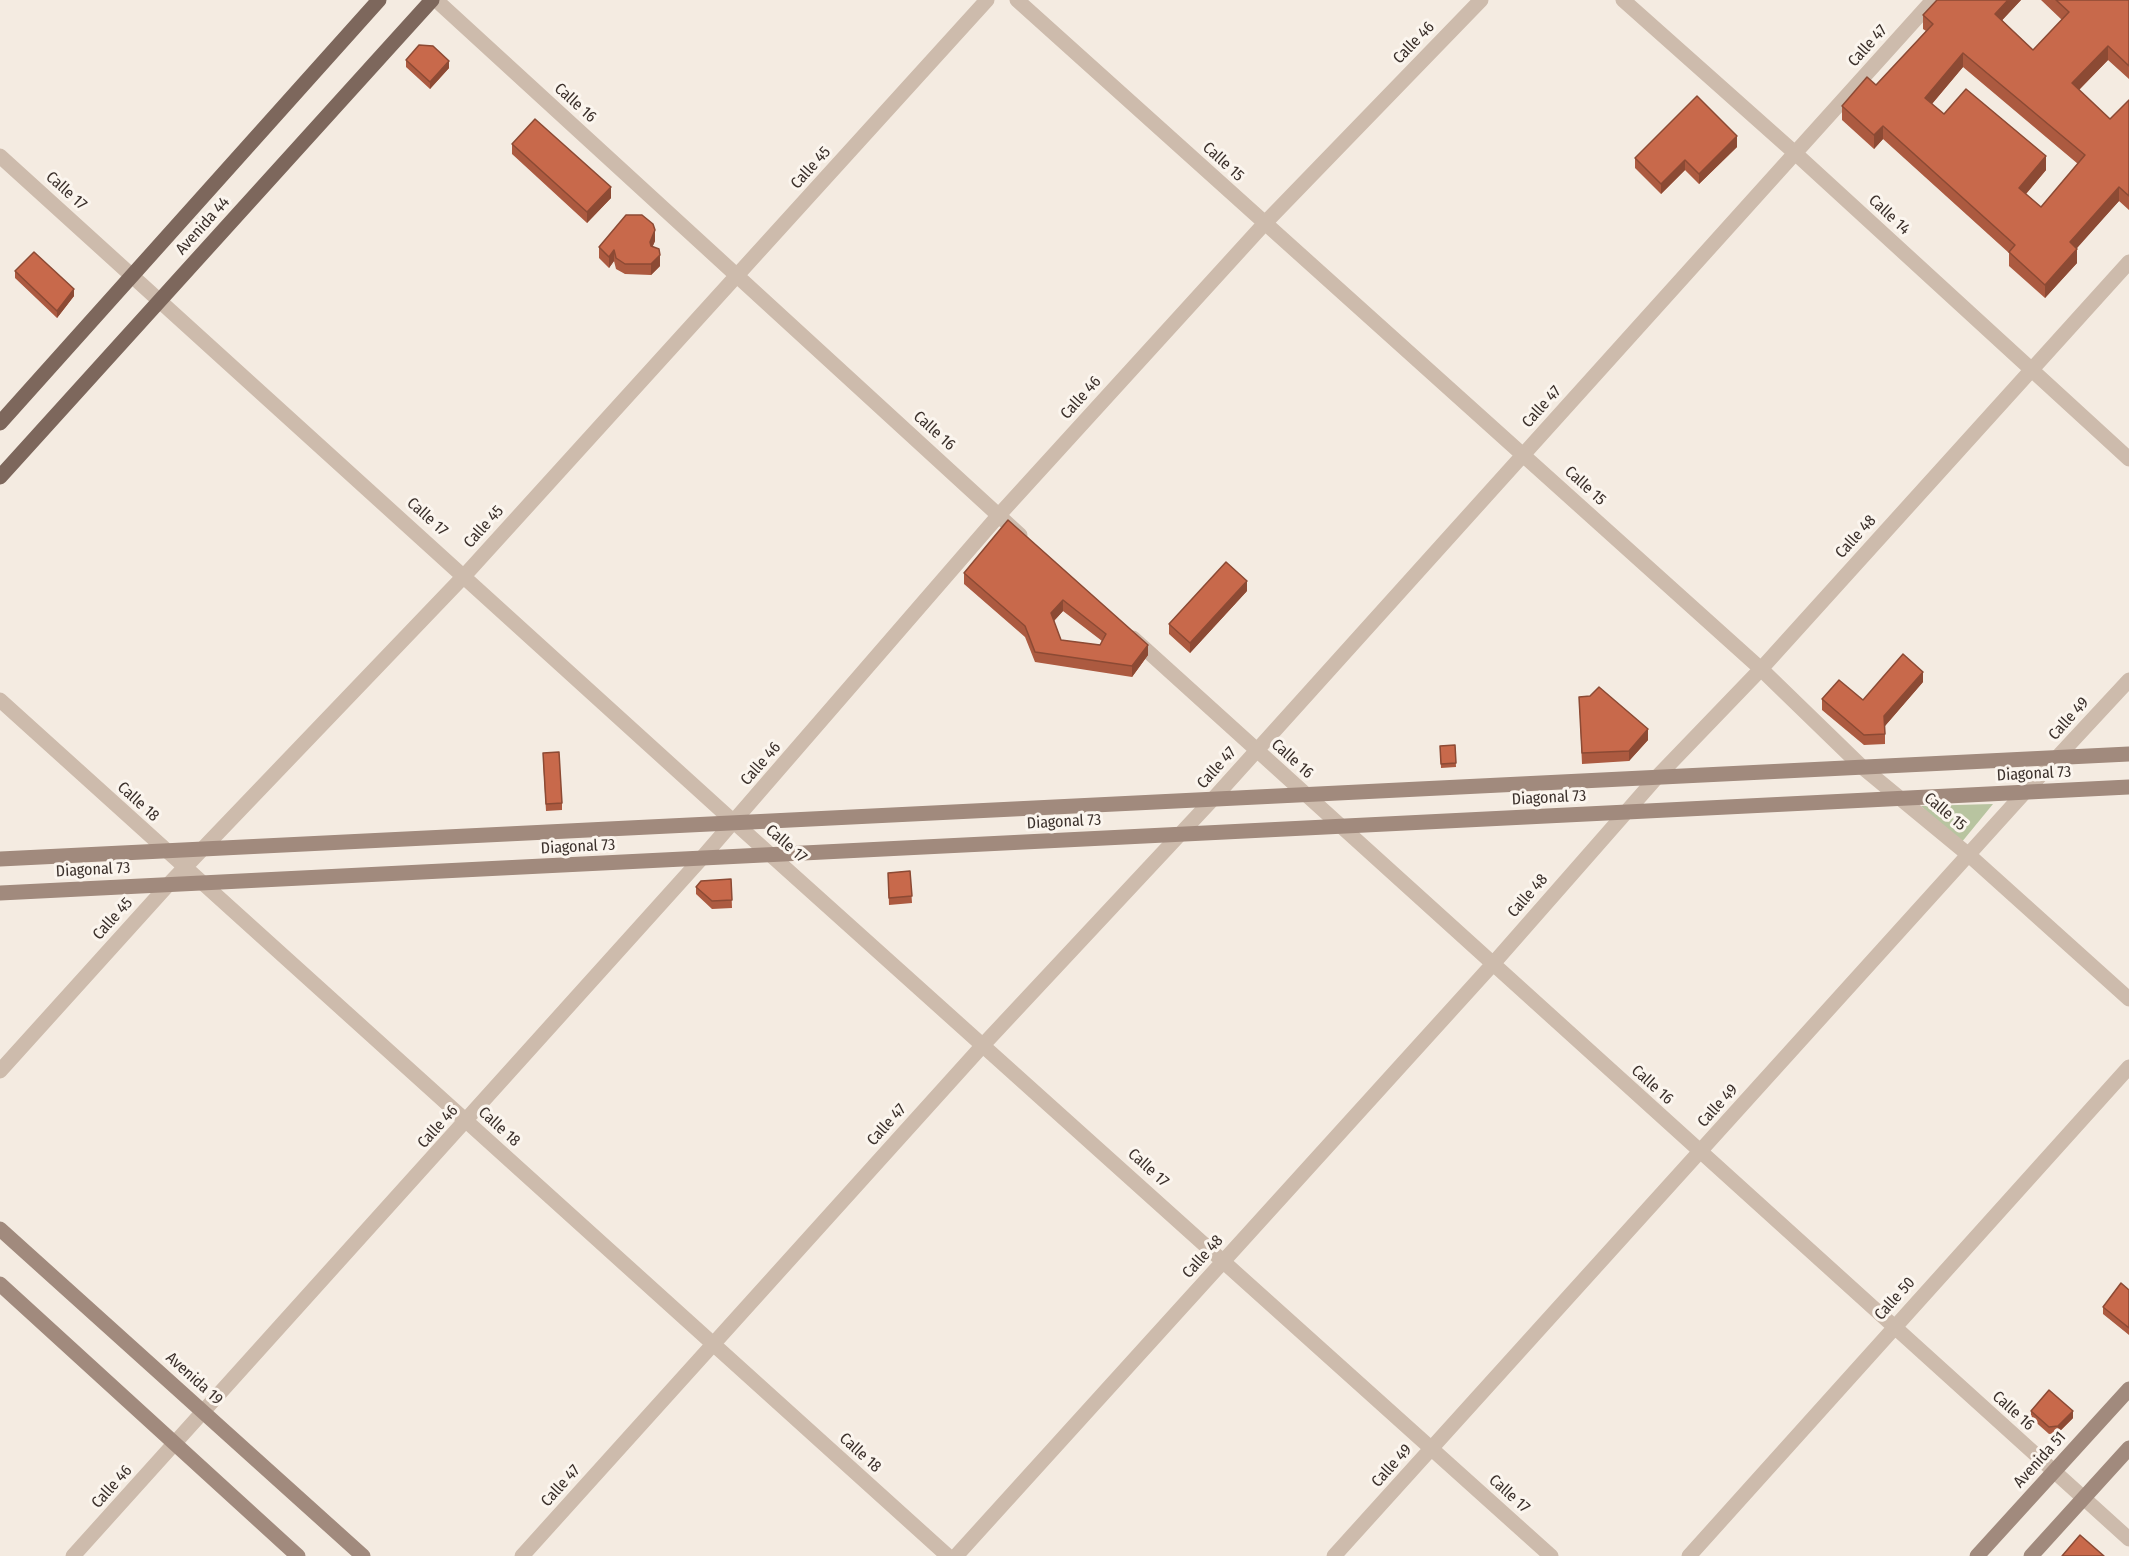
<!DOCTYPE html>
<style>
body{margin:0}
canvas{display:block;background:#f4ebe1}
</style>
<canvas width="2129" height="1556"></canvas>
<script>
const c = document.querySelector('canvas').getContext('2d');
c.lineJoin = 'round';
function fillPath(path, color) { c.fillStyle = color; c.fill(path, 'evenodd'); }
function trace(path, color, width, dash) { c.strokeStyle = color; c.lineWidth = width; c.lineCap = dash ? 'butt' : 'round'; c.setLineDash(dash || []); c.stroke(path); }
function drawText(font, color, halo, rows, align = 'center') {
  c.font = font + ' "Fira Sans Condensed",sans-serif'; c.lineWidth = 6; c.setLineDash([]); c.textBaseline = 'middle'; c.strokeStyle = halo; c.fillStyle = color; for (const [text, x, y, turn = 0] of rows) {
    c.save(); c.translate(x, y); c.rotate((+turn || 0) * Math.PI / 180); c.textAlign = isNaN(turn) ? turn : align; if (halo) c.strokeText(text, 0, 0); c.fillText(text, 0, 0); c.restore();
  }
}
const green = new Path2D(`
 M1993 804 1961 843 1921 806Z`);
const street = new Path2D(`
 M436 0 1020 535
 M1017 0 1761 669 1862 767 1970 856 2129 999
 M1623 0 1795 153 2129 459
 M0 156 734 822 1551 1556
 M1133 638 2129 1539
 M0 700 948 1556
 M0 1071 168 885 465 575 987 0
 M73 1556 701 859 999 515 1265 223 1481 0
 M522 1556 984 1044 1213 799 1933 0
 M956 1556 1492 965 1657 777 1761 669 2129 262
 M1334 1556 2025 792 2129 680
 M1689 1556 2129 1067`);
const secondary = new Path2D(`
 M0 859 2129 754
 M0 893 2129 787
 M0 1229 363 1556
 M0 1284 298 1556
 M1977 1556 2129 1389
 M2031 1556 2129 1448`);
const primary = new Path2D(`
 M0 423 379 0
 M0 477 432 0`);
const wall = new Path2D(`
 M1937 0H2021L2002 20 2033 50 2062 20 2041 0H2129V79L2108 60 2079 90 2110 119 2129 100V210L2119 201 2076 248 2077 263 2045 298 2009 266V253L1883 139 1874 149 1842 120V106L1876 85 1926 31 1923 29V15ZM1963 67 2078 164 2041 207 2026 194 2046 170 1944 114 1932 104Z
 M406 60 449 68 430 89 406 67Z
 M512 144 611 198 587 223 512 154Z
 M1737 147 1699 184 1685 170 1661 194 1635 168V158Z
 M655 241 652 247 660 266 651 275 625 274 616 269 614 261 609 268 599 258V247Z
 M15 271 74 296 57 318 15 278Z
 M1008 520 1148 655 1132 677 1035 662 1025 637 964 584V573ZM1063 611 1102 641 1100 645 1061 640 1054 621Z
 M1247 591 1190 653 1169 634V624Z
 M1923 682 1885 726V744L1864 745 1822 710V699L1863 700Z
 M1579 697 1648 740 1629 761 1582 764Z
 M1455 745 1456 767 1441 768 1440 746Z
 M543 760 562 803V810L546 811Z
 M910 871 912 903 889 905 888 873Z
 M731 879 732 908 712 909 696 894V887Z
 M2129 1290V1335L2103 1314V1307Z
 M2031 1411 2073 1418 2058 1433 2049 1434 2031 1418Z`);
const shadedWall = new Path2D(`
 M2008 0H2021L1995 28V14Z
 M2108 46V60L2072 97V83Z
 M1963 53V67L1925 112V98Z
 M449 61V68L430 89V82Z
 M1883 126V139L1874 149V135Z
 M1737 136V147L1699 184V174Z
 M2046 156V170L2019 202V188Z
 M1685 160V170L1661 194V184Z
 M611 187V198L587 223V212Z
 M2119 187V201L2070 256V242Z
 M655 230V241L650 253V242Z
 M2077 249V263L2045 298V285Z
 M614 250V261L609 268V257Z
 M660 255V266L651 275V264Z
 M74 289V296L57 318V311Z
 M1247 581V591L1190 653V643Z
 M1063 600V611L1051 624V613Z
 M1148 645V655L1132 677V666Z
 M1923 672V682L1884 727V716Z
 M1648 729V740L1629 761V751Z
 M2073 1411V1418L2058 1433V1426Z`);
const building = new Path2D(`
 M1937 0H2008L1995 14 2033 50 2069 12 2056 0H2129V66L2108 46 2072 83 2110 119 2129 100V196L2119 187 2070 242 2077 249 2045 285 2009 252 2015 245 1883 126 1874 135 1842 106 1867 77 1876 85 1933 24 1923 15ZM1963 53 2085 155 2041 207 2019 188 2046 156 1966 89 1944 114 1925 98Z
 M419 45 433 46 449 61 430 82 406 60Z
 M1697 96 1737 136 1699 174 1685 160 1661 184 1635 158Z
 M535 119 611 187 587 212 512 144Z
 M626 215H642L653 224 655 230 650 242 651 246 659 249 660 255 651 264H625L616 258 614 250 609 257 599 247Z
 M34 252 74 289 57 311 15 271Z
 M1008 520 1148 645 1132 666 1035 652 1025 626 964 573ZM1063 600 1106 634 1100 645 1061 640 1051 613Z
 M1226 562 1247 581 1190 643 1169 624Z
 M1903 654 1923 672 1884 716 1885 734 1864 735 1822 699 1839 680 1863 700Z
 M1599 687 1648 729 1629 751 1582 753 1579 697 1590 696Z
 M1455 745 1456 763 1441 764 1440 746Z
 M559 752 562 803 546 804 543 753Z
 M910 871 912 896 889 898 888 873Z
 M731 879 732 900 712 901 696 887 701 881Z
 M2121 1283 2129 1290V1328L2103 1307Z
 M2049 1390 2073 1411 2058 1426 2049 1427 2031 1411Z
 M2080 1535 2104 1556H2062Z`);
const streetNames = [
 ["Calle 46",1414,43,-46],
 ["Calle 47",1868,46,-48],
 ["Calle 16",575,103,42],
 ["Calle 15",1223,162,42],
 ["Calle 45",811,168,-48],
 ["Calle 17",66,191,42],
 ["Calle 14",1889,215,43],
 ["Avenida 44",203,226,-48],
 ["Calle 46",1081,398,-48],
 ["Calle 47",1542,407,-48],
 ["Calle 16",934,431,42],
 ["Calle 15",1585,486,42],
 ["Calle 17",427,517,42],
 ["Calle 45",484,527,-48],
 ["Calle 48",1856,537,-48],
 ["Calle 49",2069,719,-48],
 ["Calle 16",1292,759,42],
 ["Calle 46",761,764,-49],
 ["Calle 47",1217,768,-48],
 ["Diagonal 73",2034,774,-3],
 ["Diagonal 73",1549,798,-3],
 ["Calle 18",138,802,42],
 ["Calle 15",1945,812,40],
 ["Diagonal 73",1064,822,-3],
 ["Calle 17",786,844,41],
 ["Diagonal 73",578,847,-3],
 ["Diagonal 73",93,870,-3],
 ["Calle 48",1528,896,-49],
 ["Calle 45",113,919,-48],
 ["Calle 16",1652,1085,42],
 ["Calle 49",1718,1106,-48],
 ["Calle 47",887,1125,-48],
 ["Calle 46",438,1127,-48],
 ["Calle 18",499,1127,42],
 ["Calle 17",1148,1168,42],
 ["Calle 48",1203,1257,-48],
 ["Calle 50",1895,1299,-48],
 ["Avenida 19",194,1379,42],
 ["Calle 16",2013,1411,42],
 ["Calle 18",860,1453,42],
 ["Avenida 51",2040,1460,-48],
 ["Calle 49",1392,1466,-48],
 ["Calle 47",561,1486,-48],
 ["Calle 46",112,1487,-48],
 ["Calle 17",1509,1494,42]
];
fillPath(green, '#b8c4a0');
trace(street, '#cdbbac', 15);
trace(secondary, '#a18a7d', 15);
trace(primary, '#7d675c', 15);
fillPath(wall, '#ac5a40');
fillPath(shadedWall, '#8c4a34');
fillPath(building, '#c8694b');
trace(building, '#8c4a34', 1.5);
drawText('16px', '#3b302b', '#fbf5ee', streetNames);
</script>
